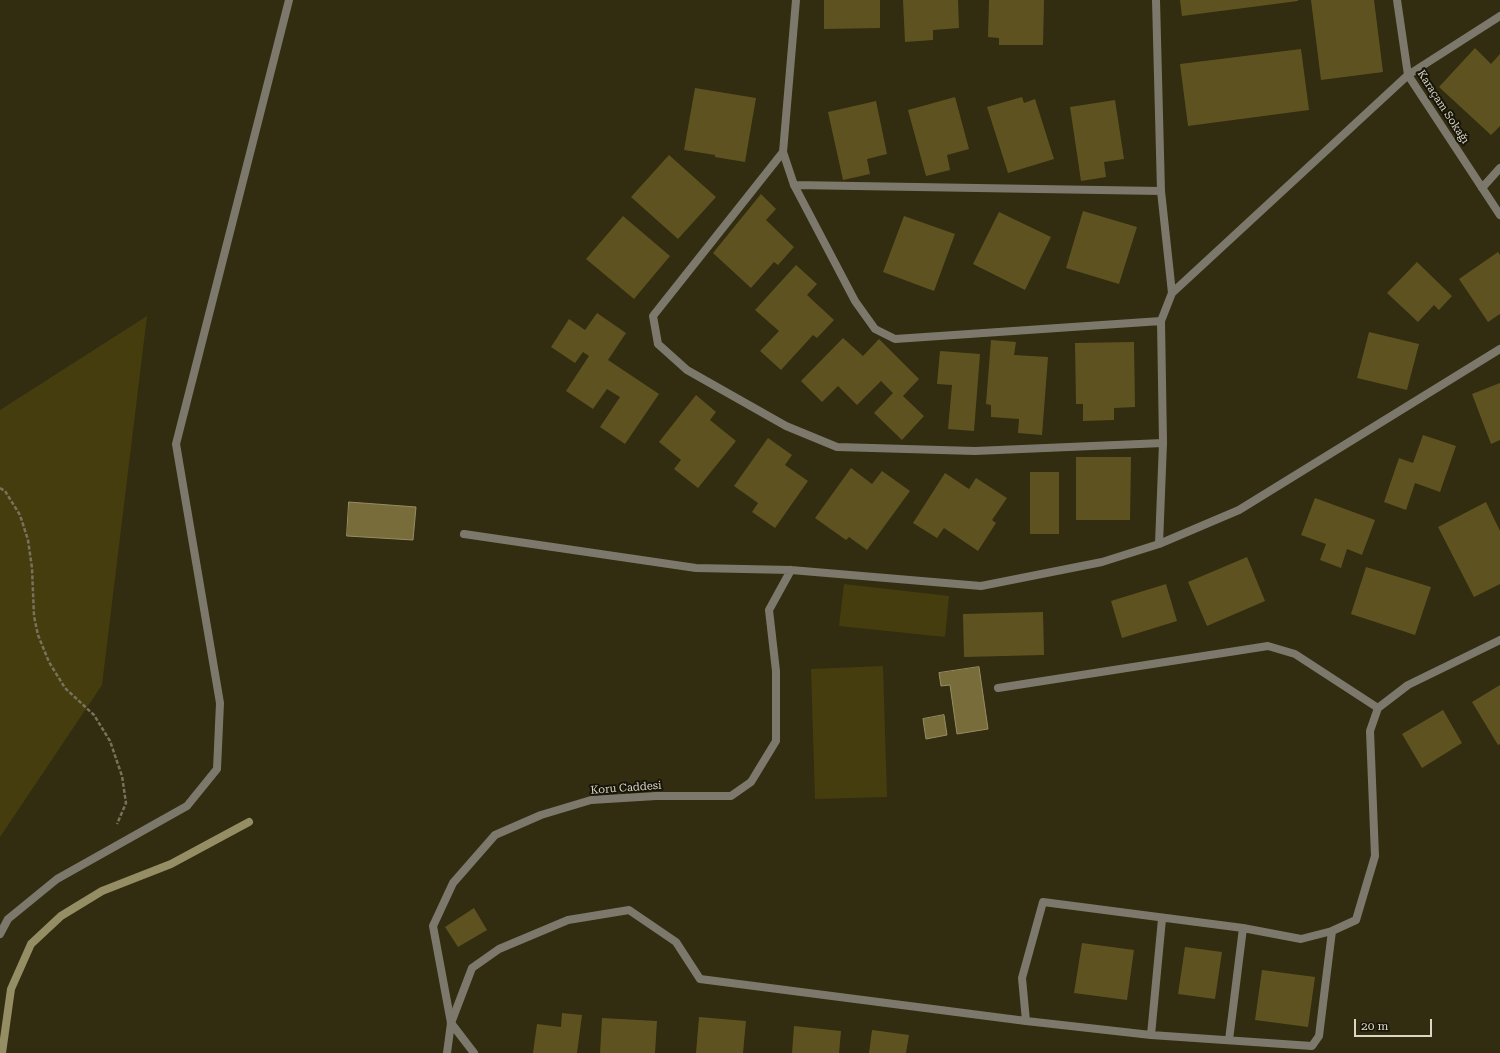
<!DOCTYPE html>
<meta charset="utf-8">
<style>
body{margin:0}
#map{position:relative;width:1500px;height:1053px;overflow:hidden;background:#322c10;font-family:"Roboto Serif",serif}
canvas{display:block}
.scale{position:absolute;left:1354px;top:1019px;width:78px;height:18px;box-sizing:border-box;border:2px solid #dad7c7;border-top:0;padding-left:5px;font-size:12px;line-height:14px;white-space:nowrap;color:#dad7c7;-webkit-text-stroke:3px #171408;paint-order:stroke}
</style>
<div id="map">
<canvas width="1500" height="1053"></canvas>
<div class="scale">20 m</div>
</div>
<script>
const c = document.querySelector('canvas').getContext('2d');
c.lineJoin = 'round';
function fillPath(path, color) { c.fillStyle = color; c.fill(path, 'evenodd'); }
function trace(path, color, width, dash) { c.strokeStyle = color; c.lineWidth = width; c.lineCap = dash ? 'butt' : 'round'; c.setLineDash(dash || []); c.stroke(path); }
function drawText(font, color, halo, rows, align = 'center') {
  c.font = font + ' "Roboto Serif",serif'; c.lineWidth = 4; c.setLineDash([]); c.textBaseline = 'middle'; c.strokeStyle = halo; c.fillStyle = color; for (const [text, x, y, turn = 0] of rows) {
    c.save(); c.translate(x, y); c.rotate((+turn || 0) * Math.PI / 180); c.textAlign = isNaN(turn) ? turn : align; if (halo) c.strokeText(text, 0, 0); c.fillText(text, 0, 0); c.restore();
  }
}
const green = new Path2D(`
 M147 316 102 685 0 837V410Z
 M844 584 949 596 945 637 839 626Z
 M883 666 887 797 815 799 811 669Z`);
const water = new Path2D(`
 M349 502 416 507 413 540 347 536Z
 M979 667 988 729 957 734 950 685 941 686 939 673Z
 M944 715 947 735 926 739 923 719Z`);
const stream = new Path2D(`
 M2 1053 11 989 31 944 61 916 102 891 171 864 249 822`);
const building = new Path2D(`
 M824 0H880V28L824 29Z
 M903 0H958L959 28 933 30V40L905 42Z
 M989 0H1044L1043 45H999V38L988 37Z
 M1180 0H1298V1L1182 16Z
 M1311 0H1374L1383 72 1321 80Z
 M1475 48 1491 64 1500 54V126L1491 135 1439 87Z
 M1301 49 1309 110 1188 126 1180 64Z
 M695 88 756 98 745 162 715 157V155L684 150Z
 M955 97 969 149 947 155 950 170 926 176 908 110Z
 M1022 97 1024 103 1035 99 1054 159 1008 173 987 107Z
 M1115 100 1124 159 1104 162 1106 177 1081 181 1070 107Z
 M876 101 887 154 867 159 870 174 843 180 828 112Z
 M669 155 716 197 678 239 631 197Z
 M761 194 776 209 766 220 794 247 778 265 774 262 751 288 713 253Z
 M1083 211 1137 227 1119 284 1066 268Z
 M999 212 1051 237 1025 290 973 264Z
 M623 216 670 256 634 299 586 259Z
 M904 216 955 234 934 291 883 272Z
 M1498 252 1500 255V314L1488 322 1459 279Z
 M1417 262 1452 296 1439 310 1434 305 1418 322 1387 293Z
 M796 265 817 284 807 295 834 320 817 338 813 335 781 370 760 351 779 331 755 310Z
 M597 313 626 333 608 360 659 394 625 444 600 427 620 397 607 389 593 409 566 391 589 356 583 352 575 363 551 347 569 319 585 330Z
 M1369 332 1419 344 1407 390 1357 378Z
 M843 338 863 356 879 339 919 379 903 396 924 416 902 440 874 413 893 393 881 381 857 405 838 386 822 402 801 381Z
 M991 340 1016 342 1014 355 1048 357 1042 435 1018 433 1019 419 991 417V405L986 404Z
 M1134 342 1135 407 1114 408V420L1083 421V404H1076L1075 343Z
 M940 351 980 354 974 431 948 429 952 385 937 384Z
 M1500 383V440L1491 444 1472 394Z
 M696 395 716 412 710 420 736 441 698 488 674 469 681 460 659 442Z
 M1423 435 1456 446 1440 492 1415 483 1406 510 1384 502 1399 458 1413 463Z
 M768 438 792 455 785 465 808 481 775 528 752 512 758 503 734 486Z
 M1076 457H1131L1130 520H1076Z
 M851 468 872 484 882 471 910 491 867 550 849 537 846 540 815 518Z
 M1030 472H1059V534H1030Z
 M945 473 969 489 976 478 1007 498 992 520 996 523 978 551 944 528 937 538 913 523Z
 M1315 498 1375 520 1362 555 1347 549 1341 568 1320 560 1326 544 1301 535Z
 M1486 502 1500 531V584L1474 597 1438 527Z
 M1247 557 1265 601 1207 626 1188 582Z
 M1366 567 1431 587 1415 635 1351 614Z
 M1166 584 1177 621 1122 638 1111 601Z
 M1043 612 1044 655 964 657 963 614Z
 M1500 685V744L1498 745 1472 702Z
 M1443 710 1462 743 1422 768 1402 734Z
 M474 908 487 930 458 947 445 927Z
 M1082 943 1134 950 1127 1000 1074 993Z
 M1185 947 1222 952 1215 999 1178 994Z
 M1262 970 1315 977 1308 1027 1255 1020Z
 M562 1013 582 1015 577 1053H533L537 1024 561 1027Z
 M699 1017 746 1021 743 1053H696Z
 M602 1018 657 1021 655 1053H600Z
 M794 1026 841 1031 839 1053H792Z
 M872 1030 909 1035 906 1053H869Z`);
const path = new Path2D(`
 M0 488 5 491 20 515 28 540 32 568 34 616 38 635 49 662 65 688 94 715 110 741 122 776 126 803 117 824`);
const lane = new Path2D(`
 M998 688 1268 646 1295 654 1378 708
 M1026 1021 1151 1035 1312 1046 1319 1036 1332 931
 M451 1023 472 968 499 949 568 920 629 910 676 942 700 979 1026 1021 1022 978 1043 902 1243 928 1301 939 1332 931 1356 920 1375 856 1370 731 1378 708 1408 685 1500 640
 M1151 1035 1162 919
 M1229 1040 1243 928`);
const street = new Path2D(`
 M796 0 783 152 794 185 855 301 875 329 895 339 1161 321
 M1156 0 1161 191 1172 293 1161 321 1163 443 1159 544
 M1397 0 1408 75 1500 215
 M783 152 653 316 658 344 687 370 786 426 837 447 975 451 1163 443
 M794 185 1161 191
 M1482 188 1500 168
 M1172 293 1408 75 1500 16
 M464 534 696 568 791 570 981 586 1102 562 1159 544 1239 510 1500 349
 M0 934 8 919 57 879 187 806 217 769 220 703 176 444 289 0
 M451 1023 474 1053
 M447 1053 451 1023 433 926 453 883 495 835 541 815 591 800 656 796H731L751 782 776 741V671L769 610 791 570`);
const streetNames = [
 ["Karaçam Sokağı",1443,107,57],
 ["Koru Caddesi",626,788,-4]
];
fillPath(green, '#463d0e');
fillPath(water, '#786d3a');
trace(water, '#958d64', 1);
trace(stream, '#958d64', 8);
fillPath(building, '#5e5320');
trace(path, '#77725b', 2.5, [4, 2]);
trace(lane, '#7c796c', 8);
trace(street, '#7c796c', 8);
drawText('11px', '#dad7c7', '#171408', streetNames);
</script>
